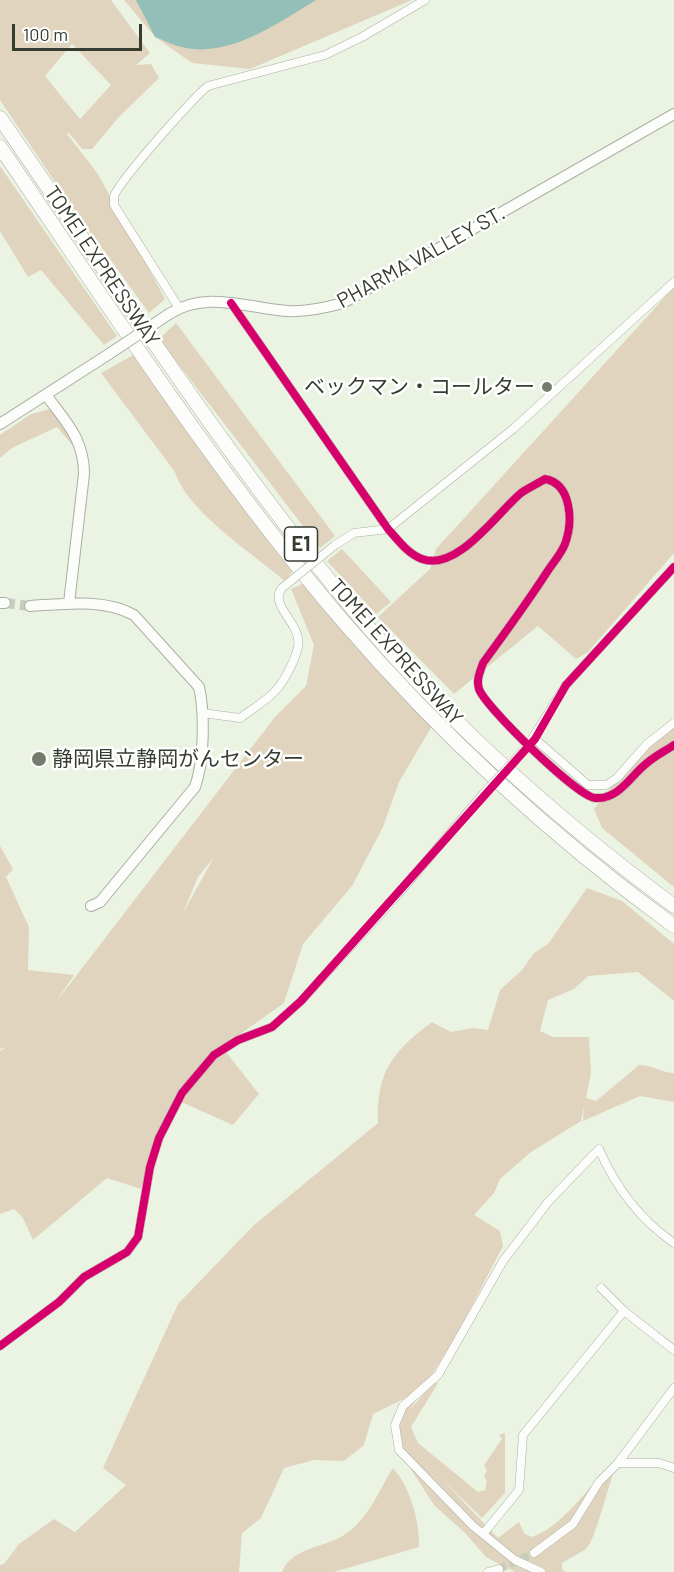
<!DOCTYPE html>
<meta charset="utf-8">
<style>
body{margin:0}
#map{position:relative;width:674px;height:1572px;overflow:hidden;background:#ebf3e2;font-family:Barlow,sans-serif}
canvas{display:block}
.scale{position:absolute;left:12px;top:24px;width:130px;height:27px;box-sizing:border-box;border:3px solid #363c2f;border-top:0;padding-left:8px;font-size:18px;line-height:21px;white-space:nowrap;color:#363c2f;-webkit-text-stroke:4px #fff;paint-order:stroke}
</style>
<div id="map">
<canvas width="674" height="1572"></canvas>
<div class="scale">100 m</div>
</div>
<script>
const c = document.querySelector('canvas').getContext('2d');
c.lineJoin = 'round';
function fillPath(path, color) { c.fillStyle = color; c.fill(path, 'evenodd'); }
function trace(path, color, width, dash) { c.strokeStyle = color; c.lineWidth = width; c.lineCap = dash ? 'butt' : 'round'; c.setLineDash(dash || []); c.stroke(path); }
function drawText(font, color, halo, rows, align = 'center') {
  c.font = font + ' Barlow,"Noto Sans JP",sans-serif'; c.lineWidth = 5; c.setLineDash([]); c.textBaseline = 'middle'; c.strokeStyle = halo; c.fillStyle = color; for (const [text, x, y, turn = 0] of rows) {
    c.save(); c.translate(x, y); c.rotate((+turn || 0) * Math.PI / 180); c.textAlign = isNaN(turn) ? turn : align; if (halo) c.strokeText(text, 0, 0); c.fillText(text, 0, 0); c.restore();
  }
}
const green = new Path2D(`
 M0 0H111L150 53 136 65 151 64 159 78 118 118 92 149H82L69 133 67 134 98 174 165 299 149 313 63 194 0 100ZM72 44 111 85 80 119 45 76Z
 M124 0H412L250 69 192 63 155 37Z
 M0 166 117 336 104 345 41 270 28 277 0 231Z
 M674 287V553L588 652 576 659 538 626 454 694 378 617 430 569 436 549Z
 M176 323 335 536 320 548 159 339Z
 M135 354 294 569 285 581C253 554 187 511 175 472L101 373Z
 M54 408 80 454 57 427 12 448 0 458V435L31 414Z
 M342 549 391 602 376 614 327 561Z
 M307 582 432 726 399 782 383 827 352 886 303 944 284 1003 222 1047 259 1094 233 1125 179 1101 161 1133 141 1189 107 1178 33 1240 23 1218 14 1209 0 1214V1051L7 1047 0 1049V846L13 869 6 877 29 927 28 970 74 975 56 1002 275 717 306 686 314 645 291 589ZM214 857 182 915 198 877Z
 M674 720V887L602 828 594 809 643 745Z
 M587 888 622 901 674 944V1001L638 972 588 976 574 989 548 1000 540 1031 553 1037H589L591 1073 586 1098 596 1101 639 1065C652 1065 662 1073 674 1073V1102L640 1096 583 1121 584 1107 581 1121 531 1152 500 1179 494 1193 474 1215 500 1231 503 1246 457 1334 410 1410 433 1383H438L411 1427 418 1443 478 1492 485 1490 487 1481 484 1476 487 1470 484 1465 502 1439 499 1435 505 1433V1493L482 1518 443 1480 498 1538 519 1522 524 1533 531 1537C559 1529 585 1492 605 1471L613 1474C608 1488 594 1543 586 1549 579 1554 569 1558 562 1563V1570L566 1572H515L486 1557 465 1533 434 1505 399 1451 394 1426 410 1396 373 1414 364 1445 344 1461 314 1460 284 1468 261 1518 242 1533 239 1572H0V1565L4 1564 19 1544 54 1519 75 1532 126 1485 103 1468 178 1304 253 1226 378 1123C376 1072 393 1051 432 1022L451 1032 473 1028 488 1030 500 990 522 970 534 953 548 944Z
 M393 1468C410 1487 420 1521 419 1547L334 1572H282C292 1547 324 1548 344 1535 368 1520 379 1490 393 1468Z`);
const water = new Path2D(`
 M136 0H316C278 23 229 59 181 47 172 45 164 40 155 37Z`);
const streetTunnel = new Path2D(`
 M499 1569 534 1553`);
const secondaryTunnel = new Path2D(`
 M5 603 30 606`);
const street = new Path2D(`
 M231 303 388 529C398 540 408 554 422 559 457 572 497 513 521 493 528 488 537 484 545 479 572 484 573 522 565 544 561 554 553 563 547 572 527 603 505 633 483 663 480 672 476 680 479 689 486 708 577 796 595 798 619 800 631 775 647 763 655 756 665 751 674 745
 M179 308 114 205C114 204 114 197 114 196 121 179 192 99 208 86L325 55 362 37 425 0
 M335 545 354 533 388 529 513 429 674 282
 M202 713 240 718C252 709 268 700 277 689 285 680 296 658 298 647 303 624 268 606 282 588
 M535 739 588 785H606L617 778 647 744 674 723
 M527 747 566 685 674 567
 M601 1288 624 1311 674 1350
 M0 1346 59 1302 84 1277 127 1252 138 1237 150 1167 159 1138 182 1093 214 1055 238 1040 272 1027 301 1001 394 899 484 793
 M618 1463 674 1388
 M483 1534 519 1490 523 1435 624 1311
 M534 1553 573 1524 599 1482 618 1463H659L674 1468
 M488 1572 499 1569
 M541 1572 515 1560 473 1526 399 1450 395 1425 403 1406 438 1375 503 1261 548 1202 599 1149C616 1188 639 1219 674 1243`);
const secondary = new Path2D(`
 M169 314C206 290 247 308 287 311 307 312 325 308 343 303L674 114
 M46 395C66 422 84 439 84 474L69 603
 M0 424 109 354
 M0 603H5
 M30 606C63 604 104 598 134 615L199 687C205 714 204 762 195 787L100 902 91 906`);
const highway = new Path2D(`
 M0 118C115 283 223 453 352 608 445 720 557 819 674 906
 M0 147C110 307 215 472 342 620 440 734 552 837 674 926`);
const streetBridge = new Path2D(`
 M282 588 335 545
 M484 793 524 750`);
const secondaryBridge = new Path2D(`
 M109 354 169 314`);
const cycleway = new Path2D(`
 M231 303 388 529C398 540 408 554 422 559 457 572 497 513 521 493 528 488 537 484 545 479 572 484 573 522 565 544 561 554 553 563 547 572 527 603 505 633 483 663 480 672 476 680 479 689 486 708 577 796 595 798 619 800 631 775 647 763 655 756 665 751 674 745
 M0 1346 59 1302 84 1277 127 1252 138 1237 150 1167 159 1138 182 1093 214 1055 238 1040 272 1027 301 1001 535 739 566 685 674 567`);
const markers = [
 [547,387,6,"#757c6e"],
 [39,759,8,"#757c6e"]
];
const shields = [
 [301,544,33]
];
const shieldNames = [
 ["E1",301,544]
];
const streetNames = [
 ["PHARMA VALLEY ST.",421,257,-29],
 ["TOMEI EXPRESSWAY",102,266,56],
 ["TOMEI EXPRESSWAY",396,652,48]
];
const poiNames = [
 ["ベックマン・コールター",535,387],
 ["静岡県立静岡がんセンター",52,759,"left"]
];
fillPath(green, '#e1d4bf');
fillPath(water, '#94beb8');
trace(streetTunnel, '#c7cebe', 8, [8, 4]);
trace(secondaryTunnel, '#c7cebe', 10, [10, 5]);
trace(street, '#aab0a3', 9);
trace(secondary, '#aab0a3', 12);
trace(highway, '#aab0a3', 15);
trace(street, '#fcfdfb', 8);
trace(secondary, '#fcfdfb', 10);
trace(highway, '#fcfdfb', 14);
trace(streetBridge, '#aab0a3', 9, []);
trace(secondaryBridge, '#aab0a3', 12, []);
trace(streetBridge, '#fcfdfb', 8);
trace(secondaryBridge, '#fcfdfb', 10);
trace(cycleway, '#d6006c', 8);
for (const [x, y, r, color] of markers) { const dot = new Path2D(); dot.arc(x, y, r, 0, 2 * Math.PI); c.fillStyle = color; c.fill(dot); trace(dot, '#fff', 2); }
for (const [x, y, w] of shields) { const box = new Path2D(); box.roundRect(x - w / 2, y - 17, w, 34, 4.5); c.fillStyle = '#fff'; c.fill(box); trace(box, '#363c2f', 1.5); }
drawText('bold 20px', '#363c2f', null, shieldNames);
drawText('21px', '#363c2f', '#fff', streetNames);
drawText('21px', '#363c2f', '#fff', poiNames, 'right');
</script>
